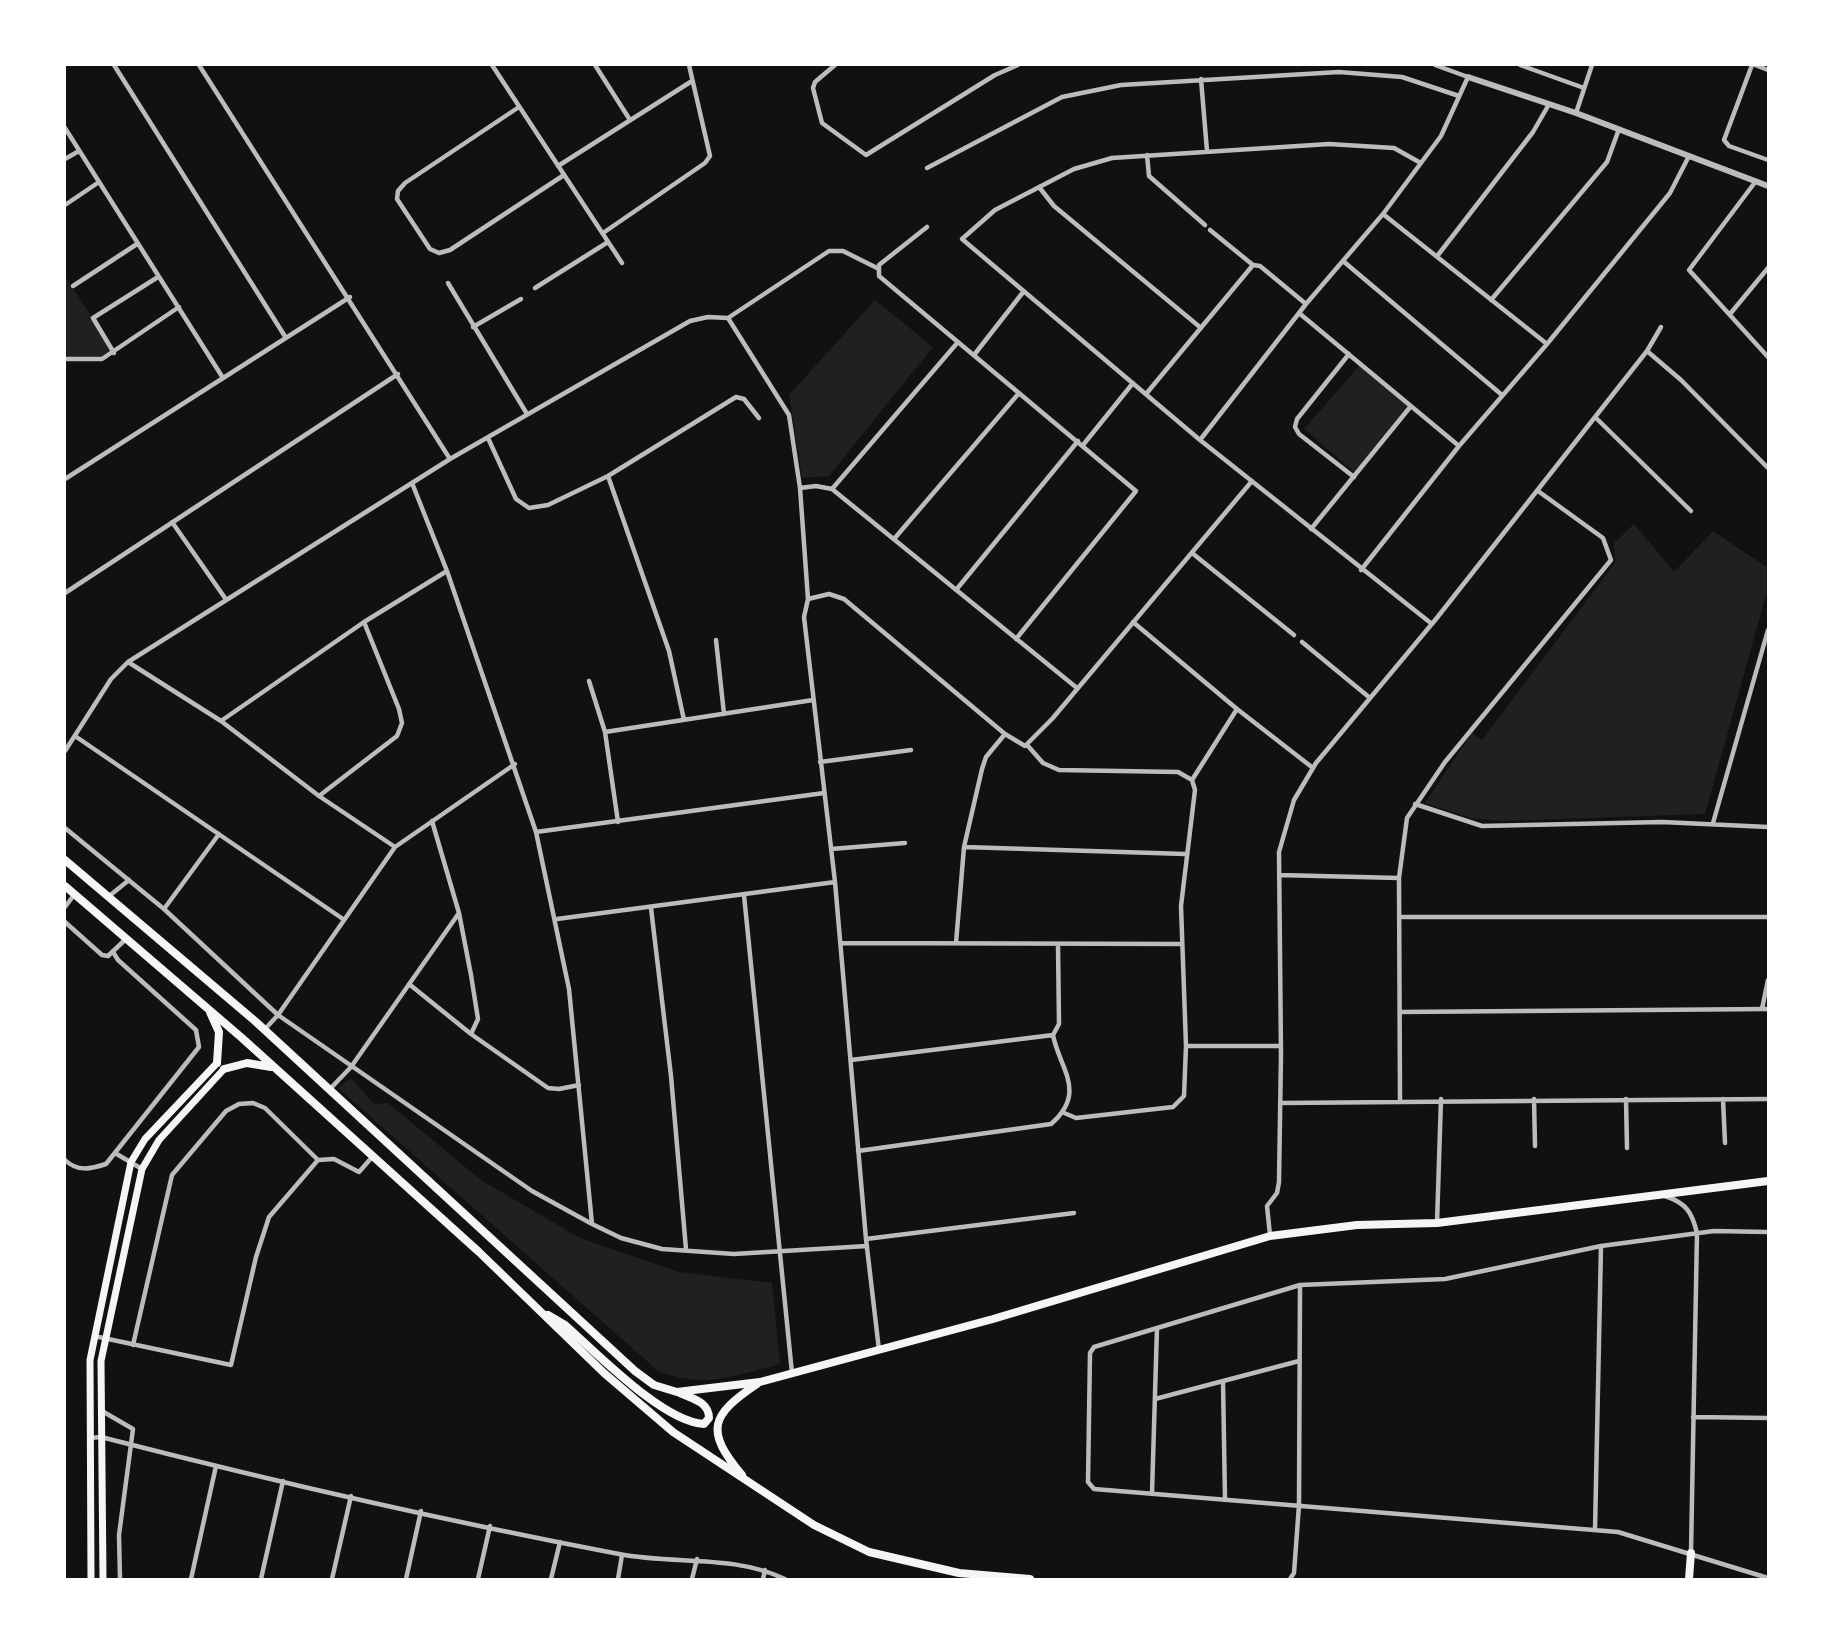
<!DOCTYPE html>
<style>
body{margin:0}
#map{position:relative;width:1833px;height:1644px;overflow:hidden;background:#111;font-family:Signika,sans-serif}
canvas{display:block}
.frame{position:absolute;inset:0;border:66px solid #fff;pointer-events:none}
</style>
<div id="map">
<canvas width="1833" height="1644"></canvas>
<div class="frame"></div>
</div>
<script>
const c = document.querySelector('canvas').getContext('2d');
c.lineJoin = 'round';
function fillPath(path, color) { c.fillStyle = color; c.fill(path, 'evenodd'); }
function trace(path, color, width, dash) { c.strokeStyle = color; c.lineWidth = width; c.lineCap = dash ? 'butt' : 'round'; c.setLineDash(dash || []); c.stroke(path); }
const green = new Path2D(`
 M65 276 112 348 107 357 65 359Z
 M875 300 933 347 829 476 802 478 789 395Z
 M1361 364 1409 406 1354 472 1304 429Z
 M1634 524 1674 572 1713 531 1768 568V588L1705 814 1504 821 1470 818 1425 803 1472 733 1482 740 1615 563 1614 543Z
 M351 1078 374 1104 388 1103 481 1180 580 1238 679 1272 772 1283 780 1364C734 1376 705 1389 658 1371L338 1088Z`);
const minor = new Path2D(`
 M114 65 286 338
 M199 65 450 459
 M492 65 622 263
 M595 65 630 120
 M835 65 815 82 813 88 822 123 866 155 995 75 1018 65
 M1520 65 1584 88
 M1752 65 1724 140 1729 146 1768 160
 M1755 65 1768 70
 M1201 79 1207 151
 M519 107 405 183 398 191 397 199 430 249 439 253 450 250 564 175
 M1576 113 1592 65
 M65 128 223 378
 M1147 155 1149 176 1205 225
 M65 159 79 151
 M1419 162 1394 148 1329 144 1112 158 1074 169 995 210 962 239 1200 440 1432 624
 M558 166 692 81
 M927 168 1062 97 1121 85 1339 72 1402 77 1459 96
 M1756 181 1689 270 1768 357
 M1039 187 1054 206 1201 328
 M65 205 99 182
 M1383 214 1547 344
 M927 227 879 265V276L1136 491 1016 639
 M603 233 705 163 710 156 689 65
 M1438 255 1533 132 1548 106
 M1343 261 1502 395
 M1253 265 1260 266 1306 304
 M448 283 527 414
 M73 286 137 244
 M535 288 608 242
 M1491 300 1607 162 1619 129
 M1299 313 1459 446
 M1730 314 1768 268
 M728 318 789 415 800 488 808 599 804 617 835 882 866 1239 879 1350
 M728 318 829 251H843L877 268
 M473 327 521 299
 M1647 351 1681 380 1768 468
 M114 353 93 318 158 277
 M1349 354 1297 419 1295 427 1299 434 1354 477
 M974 355 1024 291
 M65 359H102L179 307
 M1146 394 1253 265 1210 230
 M1595 417 1691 511
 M488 438 516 499 529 508 548 505 608 476 736 397 744 399 759 418
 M1200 440 1306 304 1383 214 1441 136 1468 77 1435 65
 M1083 445 1133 383
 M608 476 669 651 684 720
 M65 479 350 297
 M412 483 447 571 536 832 569 989 592 1224
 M800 488 816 486 832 489 1077 688
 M832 489 958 342
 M172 522 225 598
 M1311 529 1411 406
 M894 539 1019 393
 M1192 553 1294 635
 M1361 570 1459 446 1547 344 1670 193 1689 156
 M956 590 1078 441
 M65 593 398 374
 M808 599 829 594 844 599 1005 734 1025 746 1052 719 1252 481
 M1133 622 1237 709 1192 780
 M716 640 724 714
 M1302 642 1370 698
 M128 662 221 721 319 796 395 847
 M589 681 605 732 618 822
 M1237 709 1313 768
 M221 721 364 622 447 571
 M605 732 813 700
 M75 736 343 919
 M1028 746 1043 763 1059 770 1178 772 1192 780
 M65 751 111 679 128 662 450 459 690 321 708 317 728 318
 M820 762 911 750
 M319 796 397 736 402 723 399 709 364 622
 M1415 804 1482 826 1662 822 1768 827
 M432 821 459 913 471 975 478 1019 471 1034
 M1713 823 1768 630
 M65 828 164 909 278 1015 532 1191 592 1224 621 1238 662 1249 734 1254 867 1246
 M536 832 824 793
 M964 847 1185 854
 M831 849 905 843
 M1279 875 1399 878
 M744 895 792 1373
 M108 897 129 880
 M65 907 74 895
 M651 908 671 1076 686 1249
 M164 909 219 834
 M1399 917H1768
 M557 919 835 882
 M65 922 102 955 108 956 127 938
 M841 943 1182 944
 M956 943 964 847 982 769 986 757 1005 734
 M409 984 471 1034 548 1088 559 1089 579 1085
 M1762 1009 1768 980
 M1400 1012 1768 1009
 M265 1029 278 1015 395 847 515 764
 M1186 1046H1281
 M851 1060 1053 1035 1059 1024 1058 944
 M330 1089 351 1067 459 913
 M1534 1099 1535 1146
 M1626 1099 1627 1148
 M1723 1099 1725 1143
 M1400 1100 1399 878 1407 818 1445 762 1611 560 1603 538 1538 491
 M1280 1103 1768 1099
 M1062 1112 1076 1118 1173 1107 1184 1096 1186 1046 1181 906 1195 790 1192 780
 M858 1151 1051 1124C1088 1092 1059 1068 1053 1035
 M115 1153 142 1169
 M65 1160C77 1172 91 1169 106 1164L199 1047 196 1030 118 960 113 952
 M318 1160 334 1159 359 1172 373 1156
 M1665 1196C1686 1203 1692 1212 1697 1233L1691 1552
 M1437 1223 1441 1099
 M1768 1232 1714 1231 1601 1246 1445 1279 1300 1285 1094 1347 1090 1353 1088 1482 1094 1489 1618 1532 1768 1578
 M1270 1235 1267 1206 1277 1193 1279 1182 1281 1054 1279 852 1294 800 1316 763 1436 619 1647 351 1661 327
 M866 1239 1074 1213
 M94 1336 231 1365 256 1257 269 1217 318 1160
 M133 1345 172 1175 226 1111 239 1104 253 1103 265 1108 318 1160
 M1223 1381 1225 1499
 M1155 1399 1299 1361
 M102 1411 133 1429 119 1535 120 1579
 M1693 1417 1768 1418
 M90 1438 101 1437C272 1481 445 1521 619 1554 675 1565 732 1554 785 1579
 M1152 1493 1157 1328
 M1595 1530 1601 1246
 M191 1579 216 1466
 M261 1579 283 1481
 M332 1579 351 1496
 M406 1579 421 1511
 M478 1579 490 1526
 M551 1579 560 1542
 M618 1579 622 1555
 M692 1579 697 1559
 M763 1579 765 1570
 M1290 1579 1294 1573 1299 1505 1300 1285`);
const tertiary = new Path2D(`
 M1468 77 1576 113 1768 186`);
const secondary = new Path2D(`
 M91 1579 90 1360 131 1162 145 1139 217 1063
 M103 1579 101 1361 142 1169 159 1140 224 1069`);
const primary = new Path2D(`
 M65 860 255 1021 635 1371 654 1385 677 1392 760 1382 993 1319 1270 1236 1357 1225 1437 1223 1768 1181
 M65 886 242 1038 479 1252 604 1373 673 1432 814 1525 869 1552 959 1573 1030 1579
 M210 1012 219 1032 217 1063
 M224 1069 247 1063 271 1067
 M548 1315 565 1325C597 1353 663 1422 704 1424L709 1418C709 1402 693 1399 680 1393
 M742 1475C704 1430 711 1415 757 1384
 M1689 1579 1691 1553`);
fillPath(green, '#202020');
trace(minor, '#bcbcbc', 4.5);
trace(tertiary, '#bcbcbc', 6);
trace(secondary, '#f5f5f5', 7);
trace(primary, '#f5f5f5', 8);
</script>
